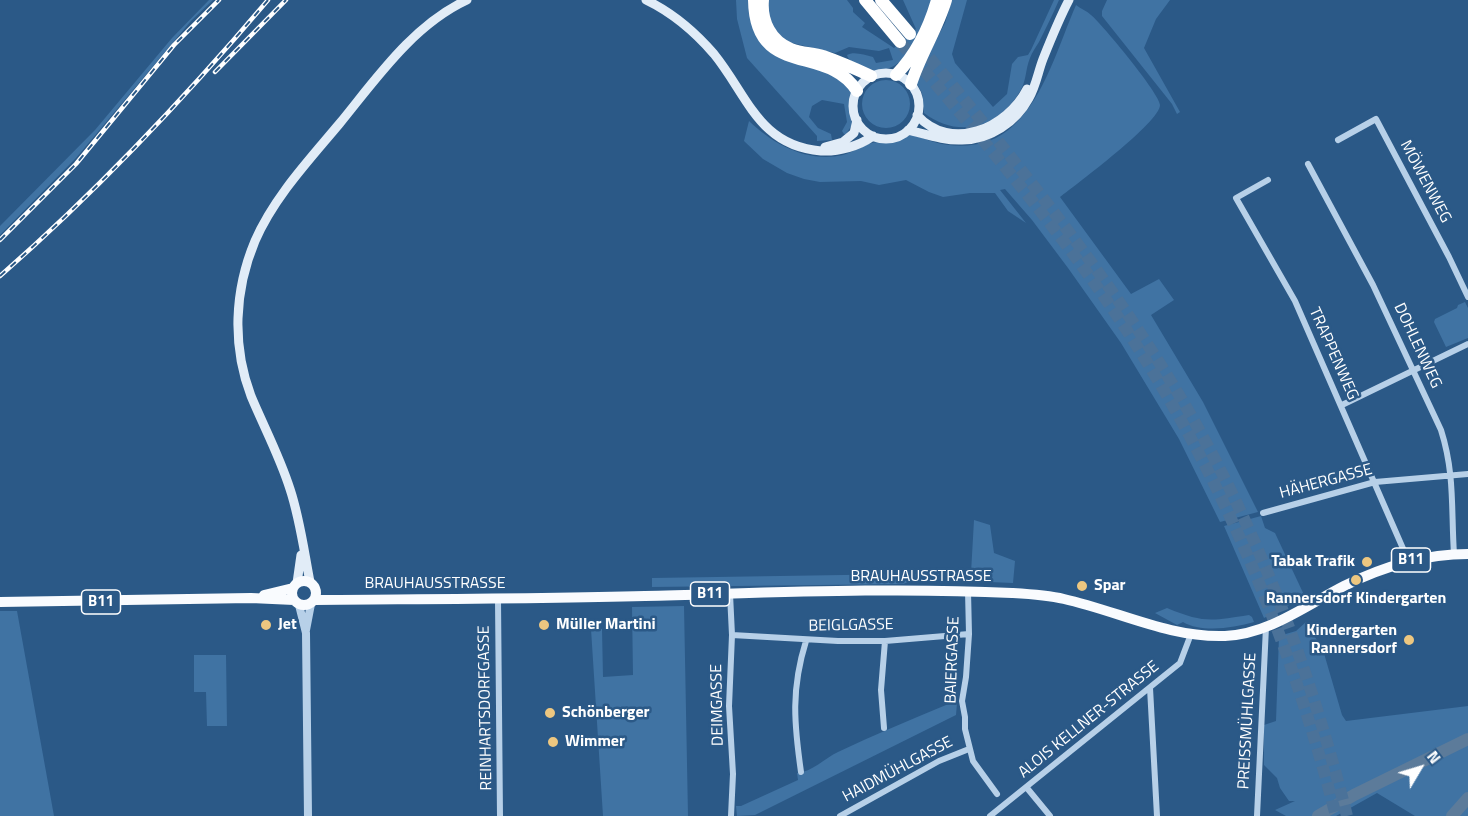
<!DOCTYPE html>
<meta charset="utf-8">
<style>
body{margin:0}
#map{position:relative;width:1468px;height:816px;overflow:hidden;background:#2b5987;font-family:"Titillium Web",sans-serif}
canvas{display:block}
.north{position:absolute;left:1390px;top:738px;width:60px;height:60px;-webkit-text-stroke:4px #2b5987;paint-order:stroke;rotate:52deg;font-size:16px;font-weight:700;line-height:24px;text-align:center;color:#fff}
.north::after{content:'';display:block;margin:auto;width:21px;height:27px;background:#fff;clip-path:polygon(50% 0,100% 100%,50% 72%,0 100%)}
</style>
<div id="map">
<canvas width="1468" height="816"></canvas>
<div class="north">N</div>
</div>
<script>
const c = document.querySelector('canvas').getContext('2d');
c.lineJoin = 'round';
function fillPath(path, color) { c.fillStyle = color; c.fill(path, 'evenodd'); }
function trace(path, color, width, dash) { c.strokeStyle = color; c.lineWidth = width; c.lineCap = dash ? 'butt' : 'round'; c.setLineDash(dash || []); c.stroke(path); }
function drawText(font, color, halo, rows, align = 'center') {
  c.font = font + ' "Titillium Web",sans-serif'; c.lineWidth = 5; c.setLineDash([]); c.textBaseline = 'middle'; c.strokeStyle = halo; c.fillStyle = color; for (const [text, x, y, turn = 0] of rows) {
    c.save(); c.translate(x, y); c.rotate((+turn || 0) * Math.PI / 180); c.textAlign = isNaN(turn) ? turn : align; if (halo) c.strokeText(text, 0, 0); c.fillText(text, 0, 0); c.restore();
  }
}
const green = new Path2D(`
 M209 0H213L191 21 76 158 0 235V226L95 130 172 38Z
 M736 0H751L753 23 842 78 851 92 850 108 852 125 846 134H844L842 131 847 122 844 104 822 100 812 106 809 117 818 128 831 134 832 140 817 141V136L747 58 737 19Z
 M767 0H847L853 8V12L865 23 862 27 894 48 916 29 903 0H933C922 29 906 82 865 68 858 65 848 61 847 55 854 51 864 55 873 57L876 63 893 60 889 48 879 51 849 47 835 53 792 43 783 39 769 21Z
 M952 0H967L952 54 955 63 993 107 1007 94 1012 64 1018 57 1028 55 1031 50 1054 0H1059C1053 14 1046 28 1039 42 1036 47 1032 52 1030 58 1025 70 1027 81 1019 93 997 128 958 139 924 113L922 93 916 82 919 72 945 23Z
 M1107 0H1170L1156 19 1144 48 1180 112 1177 114 1172 104 1102 16V11Z
 M1076 5C1081 9 1087 11 1091 15 1102 24 1160 94 1160 105 1160 122 1077 184 1060 197L1131 294 1159 279 1174 300 1151 315 1203 402 1258 512 1220 522 1179 439 1121 343 1068 268 1032 220 1005 189 1000 190 1026 223 1008 211 995 193H970L943 197 929 192 906 180 879 185 861 181 820 182 804 179 787 173 763 159 744 141 749 121C774 145 808 163 843 155 855 152 866 143 877 142 882 141 886 143 891 142 897 141 902 136 907 135 914 134 927 140 934 142 961 150 993 146 1014 125 1045 96 1059 44 1076 5Z
 M862 104a24 24 0 1 1 48 0a24 24 0 1 1-48 0Z
 M1465 302 1468 308V338L1446 347 1434 322 1435 319 1457 308 1458 305Z
 M1261 516 1265 528 1275 533 1305 597 1264 618 1224 526Z
 M974 520 990 525 994 553 1015 561 1013 583 917 579 903 584 652 587V578L971 573Z
 M684 606 688 816H603L591 629H602L603 677 633 675 632 607Z
 M1167 608C1203 623 1211 621 1249 615L1252 617 1254 622C1233 628 1202 633 1183 622L1177 625 1155 613Z
 M0 611H17L54 816H0Z
 M1306 622 1323 650 1342 715 1346 721 1468 706V816H1415L1377 793 1336 816H1286L1275 810 1295 801H1289L1280 788 1277 778 1264 765V725L1276 721 1279 636 1296 631Z
 M194 655H226L227 726H207L206 692H194Z
 M957 703 956 715 755 815 737 816 736 806H741L798 780 797 773C812 772 825 758 838 752 874 735 910 720 946 705Z`);
const river = new Path2D(`
 M1318 816 1354 795 1468 739
 M1452 816 1468 798`);
const motorwayTunnel = new Path2D(`
 M900 42C977 133 1056 224 1122 323 1222 474 1291 641 1336 816
 M918 44C1009 153 1099 263 1173 385 1254 518 1309 665 1347 816`);
const minor = new Path2D(`
 M1338 140 1376 119 1449 257 1468 297
 M1308 164 1373 285 1441 430C1455 474 1451 509 1454 554
 M1268 180 1236 198 1295 301 1408 560
 M1342 405 1468 344
 M1263 513 1375 482 1468 474
 M968 591 969 634 966 677 962 701 965 717V729L973 761 997 794
 M730 594 732 635 729 706 733 774 731 816
 M498 600 500 816
 M732 635 838 641H885L969 634
 M1150 688 1157 816
 M884 728 881 690 885 641
 M801 772C794 723 791 689 806 641
 M1027 788 1050 816
 M840 816 939 761 969 749
 M990 816 1180 663 1191 634
 M1257 816 1266 627`);
const tertiary = new Path2D(`
 M299 605 306 633 308 816
 M306 630 311 604`);
const secondary = new Path2D(`
 M646 0C673 13 695 32 714 54 748 96 759 146 821 151 839 152 859 146 873 136
 M853 106a33 33 0 1 1 66 0a33 33 0 1 1-66 0Z
 M917 115C951 153 1007 128 1027 89
 M908 130C925 134 945 141 962 140 990 140 1016 122 1029 98 1036 86 1038 72 1043 59 1051 39 1059 19 1069 0
 M825 147 843 142 854 133 857 120
 M310 582C304 551 300 519 290 489 280 457 264 427 251 396 232 346 234 291 255 241 274 197 310 159 340 123 376 79 413 25 467 0
 M297 583 301 555`);
const primary = new Path2D(`
 M292 593a12 12 0 1 1 24 0a12 12 0 1 1-24 0Z
 M264 595 293 588
 M315 600C425 599 535 599 645 596 767 593 890 587 1012 593 1029 594 1047 595 1064 599 1118 611 1169 638 1225 636 1269 634 1305 606 1344 586 1382 567 1425 554 1468 554
 M0 602 251 598 294 600`);
const motorway = new Path2D(`
 M754 0C755 80 827 43 857 91
 M763 0C761 21 771 41 791 49 801 53 813 53 823 56 840 62 856 69 871 76
 M865 0 900 42
 M881 0 910 34
 M896 75C916 54 929 28 937 0
 M911 84C920 55 937 30 946 0`);
const rail = new Path2D(`
 M215 72 286 0
 M0 240 76 164 174 45 219 0
 M0 276C97 191 185 98 268 0`);
const markers = [
 [1367,562,6,"#edc780"],
 [1356,580,6,"#edc780"],
 [1082,586,6,"#edc780"],
 [266,625,6,"#edc780"],
 [544,625,6,"#edc780"],
 [1409,640,6,"#edc780"],
 [550,713,6,"#edc780"],
 [553,742,6,"#edc780"]
];
const shields = [
 [1411,560,39],
 [710,594,39],
 [101,602,39]
];
const shieldNames = [
 ["B11",1411,560],
 ["B11",710,594],
 ["B11",101,602]
];
const streetNames = [
 ["MÖWENWEG",1425,182,62],
 ["DOHLENWEG",1417,346,65],
 ["TRAPPENWEG",1333,354,66],
 ["HÄHERGASSE",1326,482,-15],
 ["BRAUHAUSSTRASSE",921,577],
 ["BRAUHAUSSTRASSE",435,584],
 ["BEIGLGASSE",851,626,-1],
 ["BAIERGASSE",953,660,-88],
 ["DEIMGASSE",718,705,-91],
 ["REINHARTSDORFGASSE",486,708,-91],
 ["ALOIS KELLNER-STRASSE",1089,720,-39],
 ["PREISSMÜHLGASSE",1248,721,-87],
 ["HAIDMÜHLGASSE",898,770,-28]
];
const poiNames = [
 ["Tabak Trafik",1355,562,"right"],
 ["Spar",1094,586],
 ["Rannersdorf Kindergarten",1356,599,"center"],
 ["Jet",278,625],
 ["Müller Martini",556,625],
 ["Kindergarten",1397,631,"right"],
 ["Rannersdorf",1397,649,"right"],
 ["Schönberger",562,713],
 ["Wimmer",565,742]
];
fillPath(green, '#4073a3');
trace(river, '#5c7b9a', 12);
trace(motorwayTunnel, '#4b7299', 12, [12, 6]);
trace(minor, '#b7d0e8', 6);
trace(tertiary, '#b7d0e8', 8);
trace(secondary, '#e1ecf7', 9);
trace(primary, '#f9fbfe', 10);
trace(motorway, '#fff', 12);
trace(rail, '#fff', 4.5);
trace(rail, '#2b5987', 2, [7]);
for (const [x, y, r, color] of markers) { const dot = new Path2D(); dot.arc(x, y, r, 0, 2 * Math.PI); c.fillStyle = color; c.fill(dot); trace(dot, '#2b5987', 2); }
for (const [x, y, w] of shields) { const box = new Path2D(); box.roundRect(x - w / 2, y - 12, w, 24, 4.5); c.fillStyle = '#2b5987'; c.fill(box); trace(box, '#fff', 1.5); }
drawText('bold 15px', '#fff', null, shieldNames);
drawText('16px', '#fff', '#2b5987', streetNames);
drawText('bold 16px', '#fff', '#2b5987', poiNames, 'left');
</script>
